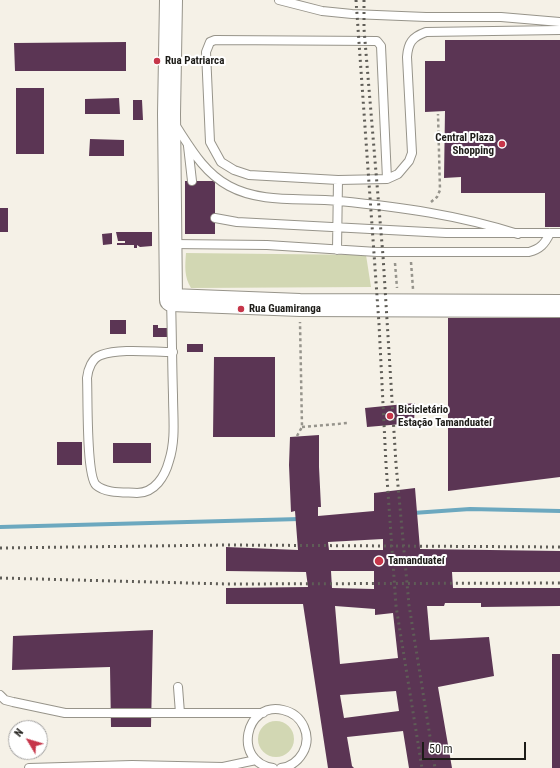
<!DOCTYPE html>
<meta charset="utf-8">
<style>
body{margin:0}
#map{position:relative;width:560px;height:768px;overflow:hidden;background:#f5f1e7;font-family:"Roboto Condensed",sans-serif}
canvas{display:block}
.north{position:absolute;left:8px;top:720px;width:40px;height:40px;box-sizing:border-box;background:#fff;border:1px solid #a5a4a3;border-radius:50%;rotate:308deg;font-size:11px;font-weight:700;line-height:16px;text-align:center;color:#1d1c18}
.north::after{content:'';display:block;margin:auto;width:14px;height:18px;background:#c6364a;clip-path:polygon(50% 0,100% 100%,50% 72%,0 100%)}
.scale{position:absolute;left:422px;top:742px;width:104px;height:18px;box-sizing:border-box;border:2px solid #1d1c18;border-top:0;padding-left:5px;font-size:12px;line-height:14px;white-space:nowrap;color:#1d1c18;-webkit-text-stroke:3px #fff;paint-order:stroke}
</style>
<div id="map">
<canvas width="560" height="768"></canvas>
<div class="north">N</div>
<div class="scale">50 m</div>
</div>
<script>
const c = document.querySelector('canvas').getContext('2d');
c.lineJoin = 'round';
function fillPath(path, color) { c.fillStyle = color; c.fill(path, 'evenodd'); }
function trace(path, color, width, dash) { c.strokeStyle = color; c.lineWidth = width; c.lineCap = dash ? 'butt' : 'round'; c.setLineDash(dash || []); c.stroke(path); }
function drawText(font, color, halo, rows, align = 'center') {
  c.font = font + ' "Roboto Condensed",sans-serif'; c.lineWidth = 4; c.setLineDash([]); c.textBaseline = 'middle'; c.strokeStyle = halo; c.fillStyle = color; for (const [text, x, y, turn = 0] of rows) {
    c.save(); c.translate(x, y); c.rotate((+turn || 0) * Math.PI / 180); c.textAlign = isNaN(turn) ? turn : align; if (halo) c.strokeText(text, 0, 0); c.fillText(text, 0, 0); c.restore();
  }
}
const green = new Path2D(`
 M186 253 366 255 371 287 191 288C184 277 185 266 186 253Z
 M258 739a18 18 0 1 1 36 0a18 18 0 1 1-36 0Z`);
const stream = new Path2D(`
 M413 513 470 509 560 511
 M0 527 300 519`);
const building = new Path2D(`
 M445 40H560V227H545V193H461V177L444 178 445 111 425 112V61H445Z
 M126 42V71H15L14 43Z
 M16 88H44V154H16Z
 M119 98 120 114H85V99Z
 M133 100H142L143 120H133Z
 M90 139 124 140V156H89Z
 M185 181H215V234H185Z
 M0 208H8V232H0Z
 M116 232H152V246L140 247 137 245V248H134V245H117V243H125V241H118Z
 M112 233V244L103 245 102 234Z
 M448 318H560V477L448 491Z
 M110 320H126V334H110Z
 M153 325H158V328H168V337H153Z
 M187 344H203V352H187Z
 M214 357H275V437H213Z
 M415 403 414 423 367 427 365 408Z
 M319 435V467L321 507H318V516L374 511V493L415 488 420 549 560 551V572H452L453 588H560V606L481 607V603H445L444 606H427L430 640 489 637 494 676 438 687 452 768H409L403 731 347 737 352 766 354 768H328L303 604H226V588L308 587 306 572 226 571V547L298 550 295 511 291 512 289 465 290 437ZM383 539V550H329L328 542ZM331 571H374V589L332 588ZM335 606 375 609V615L393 613 398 658 340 664ZM396 691 399 711 344 718 340 695Z
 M57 442H82V465H57Z
 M113 443H151V463H113Z
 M153 630 151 727H111L110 667 12 670 13 636Z
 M552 654H560V768H552Z`);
const path = new Path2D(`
 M431 202 437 197 440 190 438 114
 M411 262 413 289
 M395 263 397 288
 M302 427 348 423
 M297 436 302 427 300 322`);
const lane = new Path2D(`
 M279 0 322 11 352 14 426 17H501L560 22
 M174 123C190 147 203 172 229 186 262 204 303 197 339 201 400 207 459 215 518 234
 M188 146 192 181
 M387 179 381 46 377 41 215 40 210 42 206 52 210 142 221 162 234 170 249 175 338 180 387 179 398 174 409 161 412 153 407 57C408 43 412 37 426 32L560 30
 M215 218 237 222 446 233H560
 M172 244 267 245 377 252H529C540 249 545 244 550 233
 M337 250 338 180
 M171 301C172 332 172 364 173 395 173 417 176 440 169 461 165 476 155 493 137 493 126 492 106 494 96 485 86 475 88 396 87 378 88 369 92 358 101 355 120 348 152 352 173 352
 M178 687 180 713
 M0 695 5 700 13 702 65 713H263
 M29 768 132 765 223 767 256 760
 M273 768C232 762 245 701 283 710 292 712 300 718 304 727 312 745 300 765 281 768`);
const secondary = new Path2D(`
 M171 0 169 114 171 300 300 305 560 306`);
const rail = new Path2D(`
 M356 0 379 324 386 464 396 606 422 768
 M364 0V29L383 256 396 464 409 605 435 768
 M0 548 226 545 560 547
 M0 578 227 584 560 583`);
const markers = [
 [157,61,4,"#c6364a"],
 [502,144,4,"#c6364a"],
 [241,309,4,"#c6364a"],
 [390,416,4,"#c6364a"],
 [379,561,5,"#c6364a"]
];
const poiNames = [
 ["Rua Patriarca",165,61],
 ["Central Plaza",494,138,"right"],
 ["Shopping",494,151,"right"],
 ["Rua Guamiranga",249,309],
 ["Bicicletário",398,410],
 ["Estação Tamanduateí",398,423],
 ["Tamanduateí",388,561]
];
fillPath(green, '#d2d7b3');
trace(stream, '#6ca8bf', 4);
fillPath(building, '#5b3554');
trace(lane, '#97948a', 10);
trace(secondary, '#97948a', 24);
trace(path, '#96948c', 2.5, [3, 3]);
trace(lane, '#fff', 8);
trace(secondary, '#fff', 22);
trace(rail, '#5f5d57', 3, [2, 4]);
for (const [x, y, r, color] of markers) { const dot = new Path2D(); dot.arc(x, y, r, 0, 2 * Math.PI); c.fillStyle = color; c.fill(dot); trace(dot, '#fff', 1.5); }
drawText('bold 11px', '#1d1c18', '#fff', poiNames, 'left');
</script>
